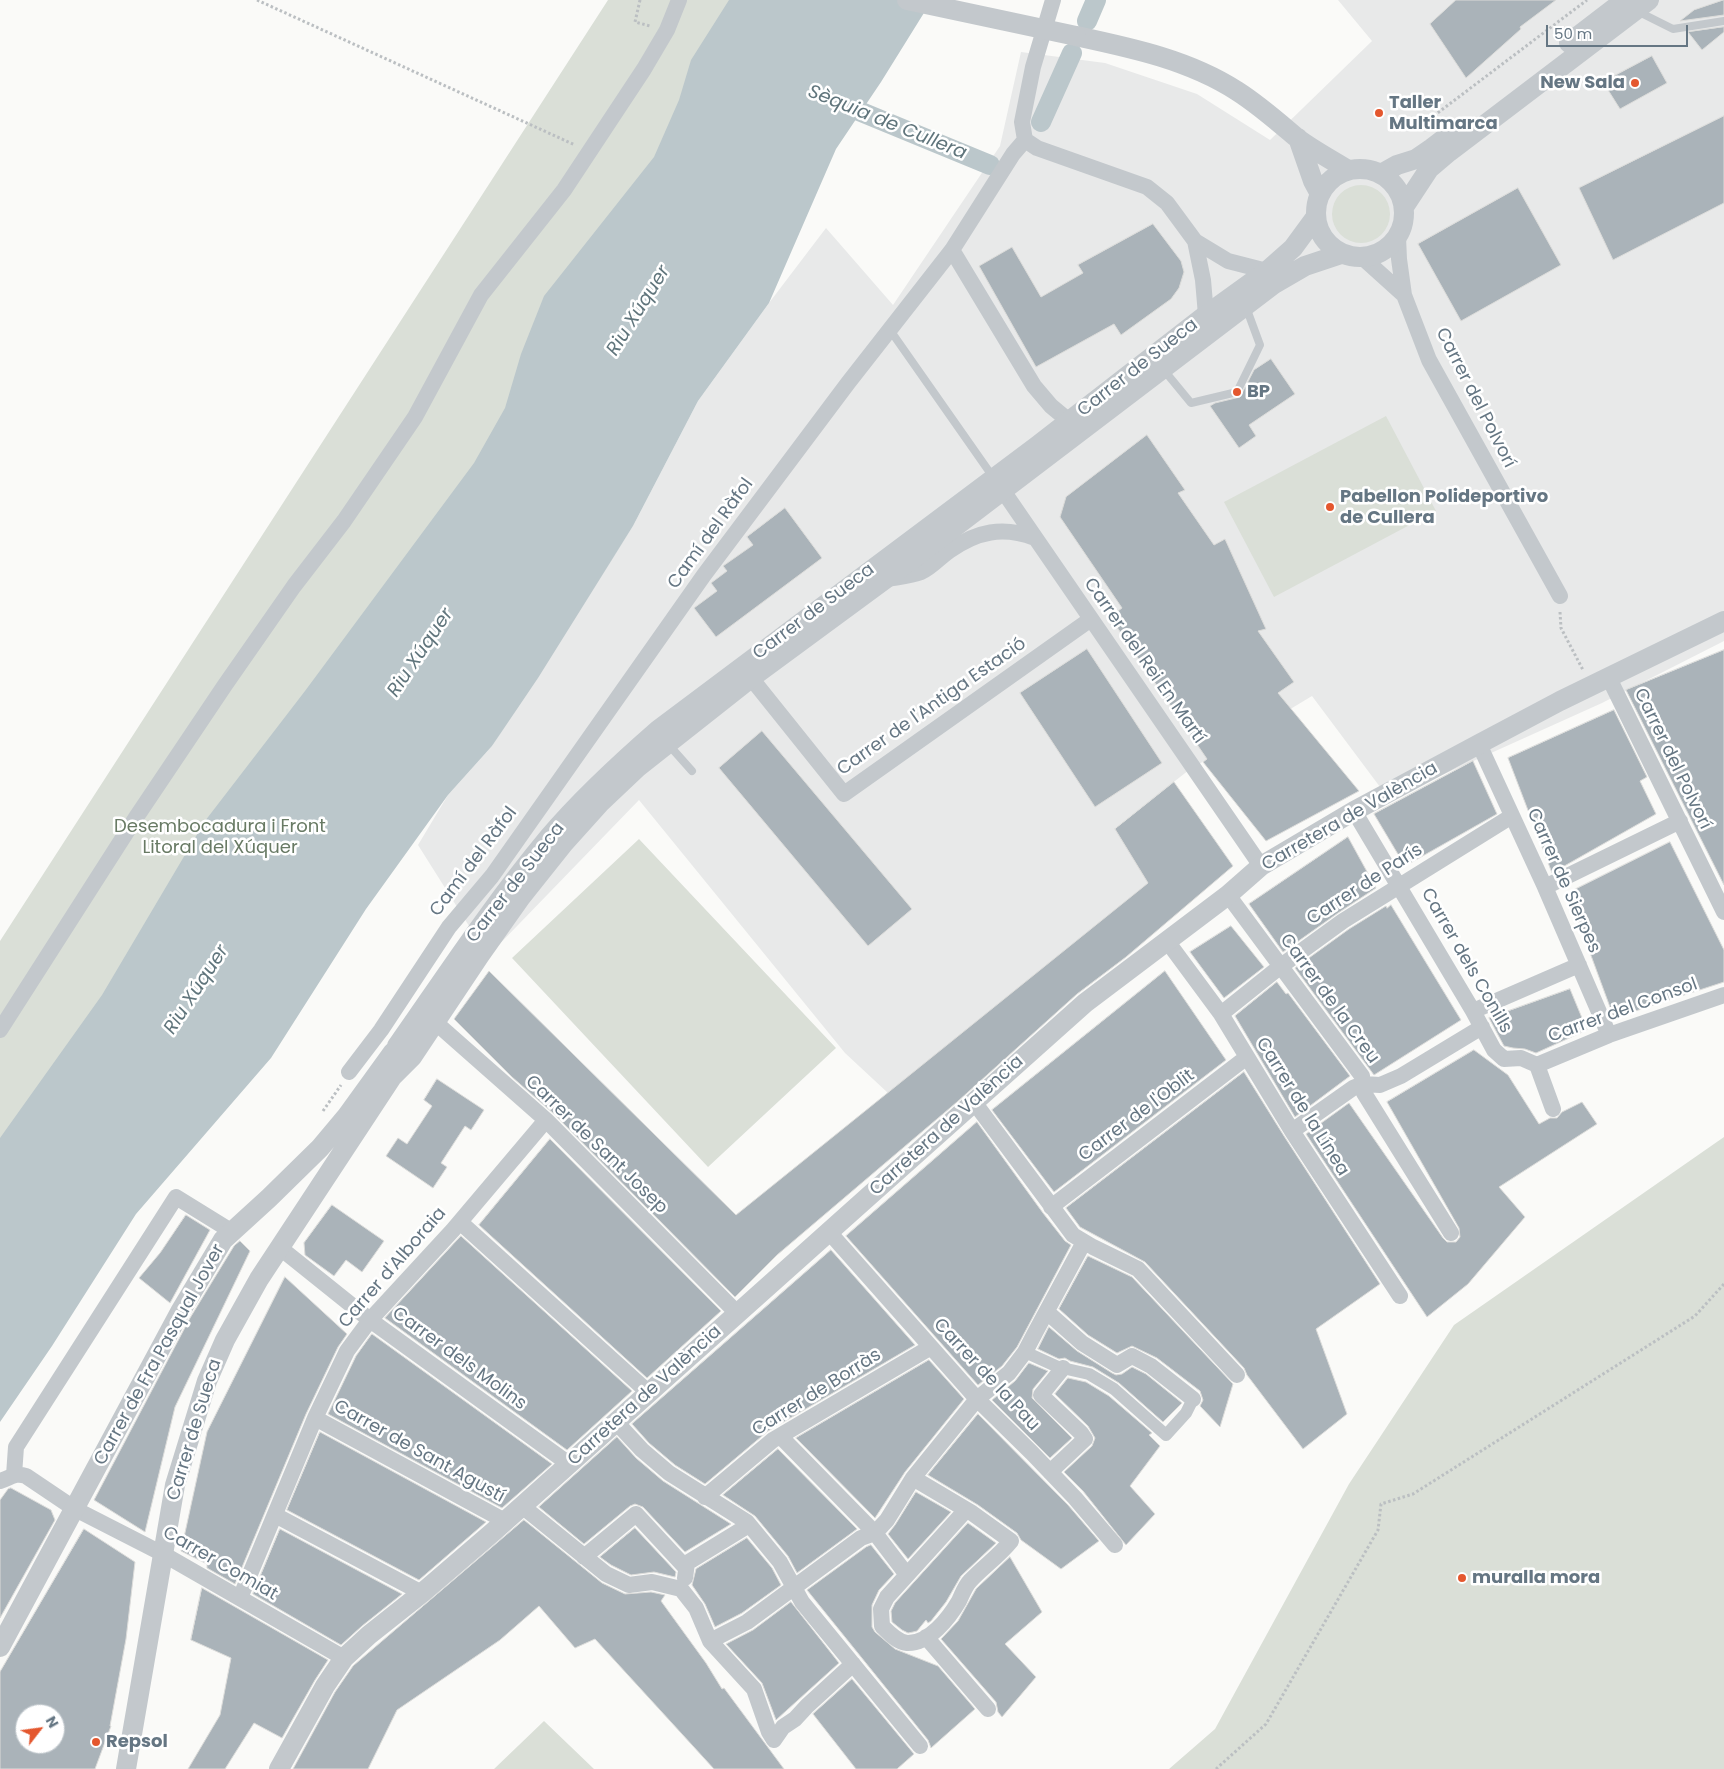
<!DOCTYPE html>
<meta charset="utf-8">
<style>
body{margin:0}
#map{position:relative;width:1724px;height:1769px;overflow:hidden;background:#fafaf8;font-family:Poppins,sans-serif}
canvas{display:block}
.north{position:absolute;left:15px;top:1704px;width:50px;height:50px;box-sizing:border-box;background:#fff;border:1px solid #c1c8cd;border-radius:50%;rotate:60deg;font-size:14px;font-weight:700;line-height:20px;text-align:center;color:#657683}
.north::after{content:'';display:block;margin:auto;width:18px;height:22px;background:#e4572e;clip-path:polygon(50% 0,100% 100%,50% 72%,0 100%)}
.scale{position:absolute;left:1546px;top:25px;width:142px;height:22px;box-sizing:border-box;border:2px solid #657683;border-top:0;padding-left:6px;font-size:15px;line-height:18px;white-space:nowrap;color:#657683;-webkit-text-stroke:4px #fff;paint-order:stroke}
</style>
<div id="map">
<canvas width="1724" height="1769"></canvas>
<div class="north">N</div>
<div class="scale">50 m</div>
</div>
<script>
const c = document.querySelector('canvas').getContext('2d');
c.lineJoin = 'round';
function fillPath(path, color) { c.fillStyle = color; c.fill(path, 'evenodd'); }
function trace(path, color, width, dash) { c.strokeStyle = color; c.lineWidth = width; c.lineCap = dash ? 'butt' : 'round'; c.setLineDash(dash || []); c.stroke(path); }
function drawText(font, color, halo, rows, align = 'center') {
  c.font = font + ' Poppins,sans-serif'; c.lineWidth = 5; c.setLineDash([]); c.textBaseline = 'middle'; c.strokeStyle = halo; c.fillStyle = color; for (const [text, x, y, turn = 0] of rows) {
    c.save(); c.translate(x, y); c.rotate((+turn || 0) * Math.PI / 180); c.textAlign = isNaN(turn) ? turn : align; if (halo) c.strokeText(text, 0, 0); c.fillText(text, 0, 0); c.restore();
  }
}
const built = new Path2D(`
 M1338 0H1724V641L1602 703 1389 799 1312 696 1189 770 1115 828 1148 883 888 1093 845 1053 639 800 488 956 418 845 448 795 492 746 633 526 698 401 769 303 826 228 893 305 1000 146 1021 52 1105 63 1197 94 1270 140 1372 41Z`);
const green = new Path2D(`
 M608 0H909L0 1371V941Z
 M1332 214a29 29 0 1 1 58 0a29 29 0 1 1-58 0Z
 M1386 416 1436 511 1274 597 1224 502Z
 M639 839 836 1048 708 1167 512 958Z
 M1724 1137V1769H1169L1215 1729 1349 1484 1454 1325Z
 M544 1721 594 1769H494Z`);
const water = new Path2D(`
 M729 0H932L881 82 836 149 769 303 698 401 633 526 538 678 492 746 448 795 366 909 271 1058 136 1214 52 1346 0 1422V1138L102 995 205 821 305 691 474 463 505 408 521 354 544 296 654 157 679 100 691 60Z`);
const canal = new Path2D(`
 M1087 21 1096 0
 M837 102 990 165
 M1041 122 1072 53`);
const building = new Path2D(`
 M1456 0H1556L1520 27 1521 29 1466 78 1430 24Z
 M1724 0V15L1680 21 1694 10Z
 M1724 27V32L1702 50 1688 32Z
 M1652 56 1667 83 1620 109 1603 82Z
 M1724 116V203L1613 260 1579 188Z
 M1518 188 1561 265 1461 321 1418 244Z
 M1153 224 1181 261 1184 272 1179 288 1171 299 1121 335 1114 324 1036 367 979 266 1012 247 1041 297 1083 273 1078 265Z
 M1271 359 1295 394 1249 425 1256 436 1239 448 1210 406 1215 403 1240 397 1254 370Z
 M1147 435 1185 490 1178 493 1214 545 1225 539 1266 629 1258 631 1294 682 1278 693 1359 791 1266 841 1203 762 1207 759 1110 617 1122 608 1060 517 1066 497Z
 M785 508 822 558 716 637 694 608 717 591 711 583 727 571 723 566 753 545 747 537Z
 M1087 649 1162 763 1095 807 1020 693Z
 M1724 650V885L1626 690Z
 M1614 710 1647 777 1640 781 1656 814 1552 873 1508 758Z
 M762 731 912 909 868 946 719 768Z
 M1473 761 1497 814 1405 866 1374 814Z
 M1174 782 1233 866 1126 957 1077 994 957 1102 777 1255 735 1297 553 1113 512 1077 454 1019 489 971 736 1215 1148 883 1115 829Z
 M1348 837 1376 888 1338 913 1283 952 1249 904Z
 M1670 842 1724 950V982L1614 1018 1568 893Z
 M1391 905 1461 1020 1374 1075 1295 968 1349 929 1386 906 1387 908Z
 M1231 926 1264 967 1224 998 1190 952Z
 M1165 971 1226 1060 1054 1192 992 1110Z
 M1277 982 1286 994 1288 993 1350 1076 1295 1117 1235 1016Z
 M1570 989 1587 1030 1536 1053 1525 1049 1513 1048 1504 1046 1489 1018Z
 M1474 1050 1508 1075 1539 1124 1550 1118H1557L1562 1112 1582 1102 1597 1124 1499 1187 1525 1217 1468 1284 1427 1317 1306 1134 1349 1103 1443 1238 1447 1242H1456L1460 1237 1459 1228 1387 1102Z
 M1244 1072 1284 1136 1380 1284 1316 1329 1347 1414 1303 1449 1247 1375 1244 1368 1145 1262 1080 1227 1066 1208Z
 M437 1079 484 1110 471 1130 465 1126 441 1163 447 1167 433 1188 386 1156 398 1138 407 1144 432 1106 424 1100Z
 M977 1122 1043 1213 1065 1241 1071 1245 1017 1347 1002 1366 978 1385 846 1236Z
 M550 1139 721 1311 647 1378 479 1225Z
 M332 1205 384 1241 362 1272 346 1260 334 1276 305 1255 304 1243Z
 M186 1215 210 1230 170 1303 139 1278 160 1253Z
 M461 1236 632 1391 567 1450 385 1318Z
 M240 1241 250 1251 175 1407 145 1532 94 1500 190 1318 226 1259 234 1246Z
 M831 1250 915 1345 768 1431 705 1484 675 1465 649 1443 632 1424Z
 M1088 1256 1132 1277 1233 1384 1220 1427 1200 1406 1203 1400 1200 1391 1157 1358 1132 1346 1117 1353 1088 1335 1059 1309Z
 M285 1277 347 1334 338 1347 306 1414 235 1584 207 1568V1564L181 1551 207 1432Z
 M1049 1327 1077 1351 1112 1373 1116 1375 1122 1374 1132 1367 1146 1374 1182 1403 1163 1422 1119 1383 1093 1367 1070 1361 1065 1358 1059 1359 1038 1349Z
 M372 1334 552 1464 502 1508 328 1414 356 1356Z
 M929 1360 964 1399 905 1472 875 1518 796 1438Z
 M1029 1363 1048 1371 1033 1389 1032 1398 1072 1438 1050 1458 992 1400 1015 1381Z
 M1068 1378 1086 1382 1109 1396 1152 1433 1149 1435 1160 1446 1130 1486 1155 1514 1126 1545 1083 1491 1064 1472 1092 1446 1095 1438 1088 1426 1055 1394Z
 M978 1414 1068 1505 1099 1541 1061 1569 1021 1540 1017 1533 978 1505 928 1475Z
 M320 1432 486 1522 419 1580 287 1510Z
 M617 1437 636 1458 663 1481 731 1524 685 1552 643 1507 635 1504 630 1506 584 1544 539 1507Z
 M778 1449 857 1529 797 1573 788 1556 755 1516 723 1495Z
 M11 1488 51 1510 55 1520 0 1618V1500L8 1489Z
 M916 1492 951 1512 908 1559 888 1534 895 1525Z
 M524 1520 602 1583 625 1594 651 1592 665 1595 661 1601 706 1663 722 1689 724 1688 784 1769H714L595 1639 575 1648 539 1606 500 1640 397 1710 368 1769H293L335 1692 353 1666Z
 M968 1523 996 1543 961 1576 946 1602 931 1621 928 1623 926 1620 917 1631 913 1632 908 1633 902 1630 892 1622 891 1611 895 1603Z
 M635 1528 676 1572 675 1577 654 1572 631 1575 611 1565 600 1557Z
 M84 1529 135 1562 126 1639 110 1726H111L95 1769H0V1672ZM25 1714H55V1744H25Z
 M280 1529 402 1594 362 1626 341 1645 253 1594Z
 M747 1538 772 1568 781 1585 742 1613 715 1627 705 1604 692 1585 696 1569Z
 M871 1545 894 1574 879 1590 872 1605V1627L875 1632 895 1649 938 1666 975 1709 931 1748 928 1740 807 1590 866 1547Z
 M1010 1557 1042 1612 1005 1644 1036 1677 1002 1717 998 1712 996 1702 941 1639 958 1621 976 1589Z
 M202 1588 328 1660 315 1680 282 1738 254 1723 225 1769H188L220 1715 231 1658 191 1640Z
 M791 1602 839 1663 776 1720 762 1683 726 1644 753 1630Z
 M852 1679 914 1754 897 1769H856L813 1714Z`);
const path = new Path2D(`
 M257 0 575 145
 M640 0 635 22 650 26
 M1431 126 1427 121 1587 0
 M1560 612 1561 628 1583 670
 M323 1111 341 1085
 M1216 1769 1266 1724 1378 1530 1381 1504 1413 1494 1695 1316 1724 1284`);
const service = new Path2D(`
 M1637 11 1673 29 1724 21
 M890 330 993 477
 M1163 369 1191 403 1237 392 1260 345 1246 307
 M668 744 692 771`);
const pedestrian = new Path2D(`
 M1025 1352 1058 1367 1089 1374 1114 1389 1166 1435 1186 1413 1193 1399`);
const minor = new Path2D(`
 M1025 140 1037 148 1147 187 1167 203 1195 241 1228 261 1267 271
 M1025 140 1022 122 1033 67 1053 0
 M1398 237 1399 259 1404 295 1429 360 1560 596
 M1195 241 1203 280 1206 315
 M952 250 1034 386 1051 406 1069 421
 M1363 258 1404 295
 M997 482 1261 866
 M887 579C898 577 911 576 921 572 931 568 940 557 949 551 977 531 1003 526 1035 538
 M751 678 844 794 1091 619
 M1609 678 1724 912
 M1479 744 1545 887 1609 1035
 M1354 811 1473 1011 1494 1050 1504 1059 1521 1058 1537 1065 1553 1109
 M1545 887 1680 821
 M1228 895 1362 1076 1364 1093 1451 1233
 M1167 941 1221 1014 1292 1131 1400 1296
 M1473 1011 1579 965
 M1221 1014 1281 966 1343 921 1512 816
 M427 1015 546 1120 737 1313
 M0 1030 135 819 225 685 294 586 344 521 415 417 481 295 564 190 644 69 667 30 679 0
 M1537 1065 1609 1035 1724 995
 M349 1072 381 1030 449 927 492 876 704 575 848 383 952 250 1013 154 1025 140
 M974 1102 1073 1235 1093 1247 1138 1269 1237 1375
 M1292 1131 1353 1088 1363 1084 1380 1085 1401 1076 1482 1027
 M1051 1207 1247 1057
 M460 1222 649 1393
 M829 1232 977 1399 1032 1453 1075 1498 1115 1545
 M279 1247 370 1320 569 1464
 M1047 1312 1082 1343 1117 1365 1132 1356 1151 1366 1193 1399
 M315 1418 505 1521
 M616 1422 642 1450 669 1473 747 1522 780 1562 802 1602 920 1746
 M780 1436 875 1533 907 1575
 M1050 1472 1085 1439 1081 1433 1041 1395 1063 1368
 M14 1475 16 1447 176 1197 231 1231
 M913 1478 972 1513 1011 1541C999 1556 983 1567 970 1581 965 1586 962 1595 959 1601 949 1618 929 1644 907 1643 897 1642 888 1632 882 1626L881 1609 887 1597 966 1510
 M0 1481C10 1478 15 1472 26 1476L75 1509 163 1554 344 1658
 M705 1497 773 1440 931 1347
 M522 1506 606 1574 629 1585 652 1582 681 1589 696 1608 710 1641 754 1689 769 1732 774 1740 783 1727 795 1719 807 1706 853 1664
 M275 1515 422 1593
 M584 1557 636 1514 686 1568
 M685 1578 687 1563 749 1525
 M240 1598 315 1418 347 1351 370 1320 453 1230 546 1120
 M926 1637 988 1709
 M710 1641 747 1622 861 1538 875 1533 887 1520 913 1478 977 1399 1009 1373 1025 1352 1036 1331 1084 1242`);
const tertiary = new Path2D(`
 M1076 36C1132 48 1189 60 1237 91 1259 105 1277 121 1297 138 1313 150 1332 160 1348 170
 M1569 43 1625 0
 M1298 138 1313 181 1320 194
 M1316 213a44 44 0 1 1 88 0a44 44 0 1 1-88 0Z
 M1381 174 1397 165 1416 159 1432 148 1449 135
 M1404 207 1429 169 1449 152 1649 0
 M392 1077 397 1046C446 976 494 903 549 837 582 798 619 764 658 730L1037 446 1206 315 1267 271 1293 248 1315 218
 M0 1647 180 1312 223 1240 269 1198 320 1148 346 1117 393 1052
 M126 1769 175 1485 207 1381 225 1340 259 1279 392 1077 412 1057 480 955 521 897 564 843 600 803 637 768 751 678 914 558 1274 284 1305 266 1341 254
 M279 1769 325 1686 344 1658 369 1635 422 1593 493 1532 1085 1003 1228 895 1261 866 1354 811 1479 744 1560 701 1724 621`);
const tertiaryBridge = new Path2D(`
 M907 0 1076 36`);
const markers = [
 [1635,83,5,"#e4572e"],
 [1379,113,5,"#e4572e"],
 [1237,392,5,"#e4572e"],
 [1330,507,5,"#e4572e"],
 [1462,1578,5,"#e4572e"],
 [96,1742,5,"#e4572e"]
];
const poiNames = [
 ["New Sala",1625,83,"right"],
 ["Taller",1389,103],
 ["Multimarca",1389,124],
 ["BP",1247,392],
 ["Pabellon Polideportivo",1340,497],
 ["de Cullera",1340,518],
 ["muralla mora",1472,1578],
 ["Repsol",106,1742]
];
const streetNames = [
 ["Carrer de Sueca",1138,368,-38],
 ["Carrer del Polvorí",1475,398,63],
 ["Camí del Ràfol",711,534,-54],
 ["Carrer de Sueca",814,612,-37],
 ["Carrer del Rei En Martí",1144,661,55],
 ["Carrer de l'Antiga Estació",932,707,-35],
 ["Carrer del Polvorí",1672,759,64],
 ["Carretera de València",1350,817,-30],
 ["Camí del Ràfol",474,862,-53],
 ["Carrer de Sierpes",1563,881,66],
 ["Carrer de Sueca",516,883,-52],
 ["Carrer de París",1365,885,-33],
 ["Carrer dels Conills",1466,961,60],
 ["Carrer de la Creu",1329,999,54],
 ["Carrer del Consol",1623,1011,-20],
 ["Carrer de la Línea",1302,1107,58],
 ["Carrer de l'Oblit",1137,1116,-37],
 ["Carretera de València",947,1126,-42],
 ["Carrer de Sant Josep",596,1145,44],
 ["Carrer d'Alboraia",393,1268,-49],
 ["Carrer de Fra Pasqual Jover",160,1355,-61],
 ["Carrer dels Molins",459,1359,36],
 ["Carrer de la Pau",986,1375,47],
 ["Carrer de Borràs",817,1393,-32],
 ["Carretera de València",645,1396,-42],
 ["Carrer de Sueca",195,1430,-73],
 ["Carrer de Sant Agustí",419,1452,29],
 ["Carrer Comiat",220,1564,30]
];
const parkNames = [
 ["Desembocadura i Front",220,827],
 ["Litoral del Xúquer",220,848]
];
const waterNames = [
 ["Sèquia de Cullera",887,123,22],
 ["Riu Xúquer",639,311,-58],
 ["Riu Xúquer",421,653,-56],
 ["Riu Xúquer",197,990,-57]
];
fillPath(built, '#e8e9e9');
fillPath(green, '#dadfd7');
fillPath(water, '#bbc7cb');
trace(canal, '#bbc7cb', 20);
fillPath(building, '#aab3b9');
trace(building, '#dcdcda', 1);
trace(path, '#bbbfc2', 3, [2.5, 2.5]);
trace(service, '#c3c8cc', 8);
trace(pedestrian, '#c3c8cc', 12);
trace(minor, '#c3c8cc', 16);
trace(tertiary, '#c3c8cc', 20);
trace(tertiaryBridge, '#c3c8cc', 20);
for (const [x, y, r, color] of markers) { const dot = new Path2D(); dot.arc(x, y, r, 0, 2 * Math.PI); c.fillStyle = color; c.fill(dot); trace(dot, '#fff', 2); }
drawText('bold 18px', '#657683', '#fff', poiNames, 'left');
drawText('18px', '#657683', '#fff', streetNames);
drawText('18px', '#687a64', '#fff', parkNames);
drawText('italic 19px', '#60757c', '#fff', waterNames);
</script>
